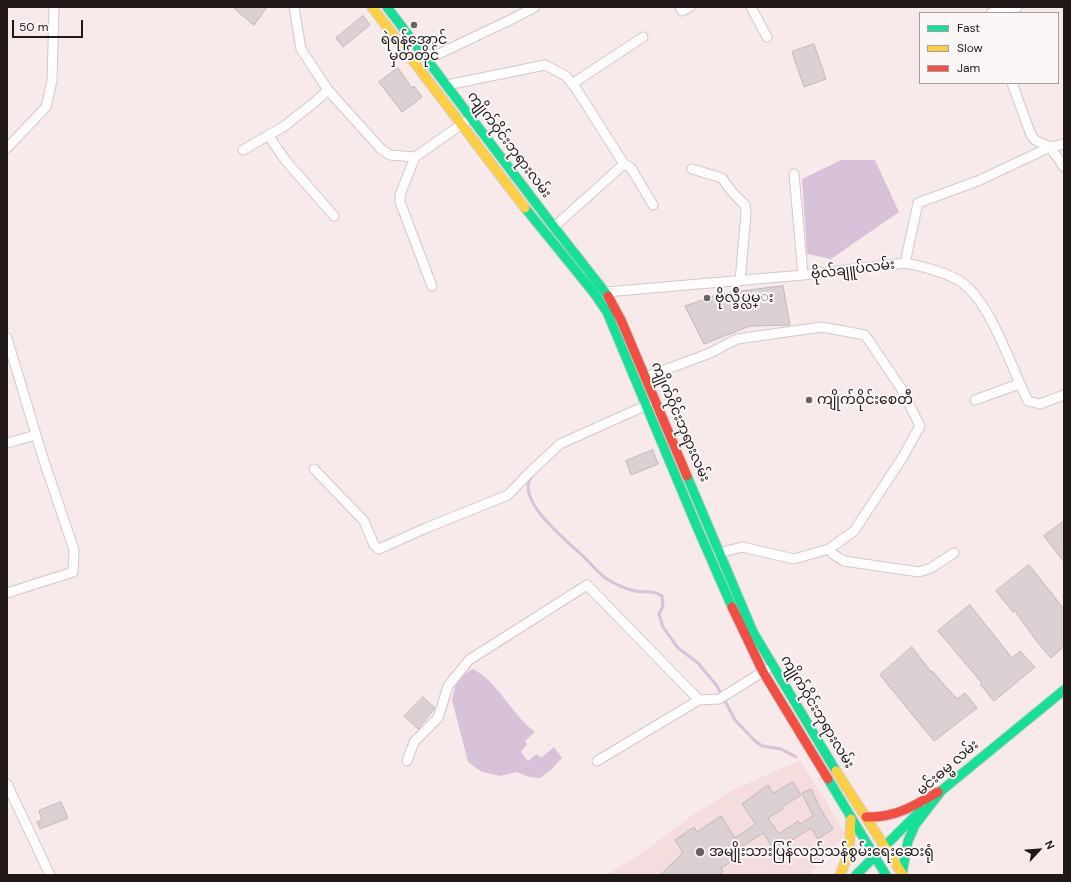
<!DOCTYPE html>
<meta charset="utf-8">
<style>
body{margin:0}
#map{position:relative;width:1071px;height:882px;overflow:hidden;background:#f8eaea;font-family:"DM Sans",sans-serif}
canvas{display:block}
.frame{position:absolute;inset:0;border:8px solid #201717;pointer-events:none}
.legend{position:absolute;left:919px;top:12px;width:140px;height:72px;box-sizing:border-box;background:#fcf7f7;border:1px solid #a49d9d;margin:0;padding:5px 7px;list-style:none;font-size:12px;color:#201717}
.legend li{display:flex;align-items:center;gap:8px;height:20px}
.legend b{width:20px;border:1px solid #a49d9d}
.north{position:absolute;left:1019px;top:830px;width:40px;height:40px;-webkit-text-stroke:3px #fcf7f7;paint-order:stroke;rotate:64deg;font-size:11px;font-weight:700;line-height:16px;text-align:center;color:#201717}
.north::after{content:'';display:block;margin:auto;width:14px;height:18px;background:#201717;clip-path:polygon(50% 0,100% 100%,50% 72%,0 100%)}
.scale{position:absolute;left:12px;top:20px;width:71px;height:18px;box-sizing:border-box;border:2px solid #201717;border-top:0;padding-left:5px;font-size:12px;line-height:14px;white-space:nowrap;color:#201717;-webkit-text-stroke:3px #fcf7f7;paint-order:stroke}
</style>
<div id="map">
<canvas width="1071" height="882"></canvas>
<div class="frame"></div>
<ul class="legend">
<li><b style="height:5px;background:#16e098"></b>Fast</li>
<li><b style="height:5px;background:#ffcf43"></b>Slow</li>
<li><b style="height:5px;background:#f24e42"></b>Jam</li>
</ul>
<div class="north">N</div>
<div class="scale">50 m</div>
</div>
<script>
const c = document.querySelector('canvas').getContext('2d');
c.lineJoin = 'round';
function fillPath(path, color) { c.fillStyle = color; c.fill(path, 'evenodd'); }
function trace(path, color, width, dash) { c.strokeStyle = color; c.lineWidth = width; c.lineCap = dash ? 'butt' : 'round'; c.setLineDash(dash || []); c.stroke(path); }
function drawText(font, color, halo, rows, align = 'center') {
  c.font = font + ' "DM Sans","Noto Sans Myanmar",sans-serif'; c.lineWidth = 4; c.setLineDash([]); c.textBaseline = 'middle'; c.strokeStyle = halo; c.fillStyle = color; for (const [text, x, y, turn = 0] of rows) {
    c.save(); c.translate(x, y); c.rotate((+turn || 0) * Math.PI / 180); c.textAlign = isNaN(turn) ? turn : align; if (halo) c.strokeText(text, 0, 0); c.fillText(text, 0, 0); c.restore();
  }
}
const built = new Path2D(`
 M800 760 846 834 809 875H607L647 849 694 814 731 791Z`);
const water = new Path2D(`
 M841 160H875L899 212 831 259 807 254 802 179Z
 M473 669C498 682 513 716 535 732L525 741 527 745 521 752 528 761 537 754 541 758 554 747 562 758 550 771 540 778 529 777 517 772 500 776 482 772 468 762 452 700 456 683 466 673Z`);
const stream = new Path2D(`
 M532 476C513 500 570 543 585 558 592 565 599 574 607 579 615 584 626 589 635 591 645 593 654 590 662 596L663 606 659 614 663 627 678 648 698 663 717 686 735 720 754 740 762 746 781 749 796 757`);
const building = new Path2D(`
 M233 7H267L254 25Z
 M363 16 370 25 343 47 336 38Z
 M814 44 826 79 804 87 792 52Z
 M398 68 412 88 414 86 422 97 402 112 379 82Z
 M783 286 790 325 750 326 704 344 685 306 719 294Z
 M653 450 658 464 631 475 626 461Z
 M1064 521V562L1044 536Z
 M1029 565 1064 609V646L1051 658 1038 643 1015 611 1013 612 996 591Z
 M970 605 1012 658 1020 651 1035 667 994 701 980 684 982 683 938 631Z
 M912 647 931 672 932 671 957 699 965 693 977 708 934 741 880 675Z
 M423 697 435 708 418 729 404 716Z
 M793 782 801 795 782 807 783 809 768 818 779 834 798 821 800 824 813 816 802 793 811 789 820 808 833 829 818 839 811 828 786 844 792 851 780 859 763 833 741 847 745 853 721 868 723 872 719 875H660L683 853 675 840 694 827 697 832 721 816 735 838 756 824 742 804 768 785 773 793Z
 M61 802 68 818 40 829 37 822 42 820 39 811Z`);
const street = new Path2D(`
 M294 7 301 49 328 90 381 149 390 155 415 157
 M680 7 682 11 690 7
 M751 7 767 37
 M991 13 1017 7
 M428 59 510 20 535 7
 M1012 83 1031 135 1035 140 1050 147 1064 167
 M572 84 643 37
 M447 85 545 65 566 76 577 90 624 164 631 168 653 205
 M268 135 286 161 334 216
 M7 148 46 107 52 81 54 7
 M243 150 283 127 315 102 328 90
 M692 169 722 178 732 192 745 205 746 214 740 281
 M794 174 803 275
 M554 227 624 164
 M905 263C923 267 942 271 958 280 990 298 1011 368 1028 401L1040 404 1064 395
 M432 286 400 202V195L415 157 465 122
 M606 292 803 275 905 263 918 203 980 180 1050 147 1064 144
 M7 338 43 458 74 550 73 572 7 593
 M646 377 710 353 737 339 822 327 865 335 901 388 920 426 901 460 854 531 829 549 794 559 742 547 719 553
 M975 400 1019 384
 M7 443 36 435
 M314 469 364 521 374 545 379 549 426 528 508 495 529 473 560 444 647 405
 M829 549 833 554 844 561 919 572 931 568 954 553
 M407 761 414 742 438 718 448 686 469 660 587 585 699 700
 M597 761 699 700 719 699 766 670
 M7 784 50 875`);
const fast = new Path2D(`
 M387 7 554 227 608 296
 M525 208 594 293 607 312 697 527 732 607
 M687 476 753 632 836 771
 M828 779 886 875
 M936 795 1064 690
 M902 874 908 841 915 825 942 790
 M856 875 921 810`);
const slow = new Path2D(`
 M372 7 525 208
 M836 771 903 875
 M840 875 849 852 851 819`);
const jam = new Path2D(`
 M608 296 621 320 687 476
 M732 607 763 672 828 779
 M866 817C895 818 914 806 938 792`);
const markers = [
 [414,25,4,"#6c6161"],
 [707,298,4,"#6c6161"],
 [809,400,4,"#6c6161"],
 [700,852,5,"#6c6161"]
];
const poiNames = [
 ["ရဲရန်အောင်",414,40,"center"],
 ["မှတ်တိုင်",414,56,"center"],
 ["ဗိုလ္ခ်ဳပ္လမ္း",715,298],
 ["ကျိုက်ဝိုင်းစေတီ",817,400],
 ["အမျိုးသားပြန်လည်သန်စွမ်းရေးဆေးရုံ",709,852]
];
const streetNames = [
 ["ကျိုက်ဝိုင်းဘုရားလမ်း",509,145,53],
 ["ဗိုလ်ချူပ်လမ်း",853,270,-7],
 ["ကျိုက်ဝိုင်းဘုရားလမ်း",680,422,67],
 ["ကျိုက်ဝိုင်းဘုရားလမ်း",817,712,59],
 ["မင်းဓမ္မ လမ်း",948,768,-41]
];
fillPath(built, '#f6dddd');
fillPath(water, '#d8c2d9');
trace(stream, '#d8c2d9', 3);
fillPath(building, '#dbd0d2');
trace(building, '#c1b7b8', 1);
trace(street, '#d3c8c8', 11);
trace(fast, '#d3c8c8', 11);
trace(slow, '#d3c8c8', 11);
trace(jam, '#d3c8c8', 11);
trace(street, '#fefcfc', 9);
trace(fast, '#16e098', 9);
trace(slow, '#ffcf43', 9);
trace(jam, '#f24e42', 9);
for (const [x, y, r, color] of markers) { const dot = new Path2D(); dot.arc(x, y, r, 0, 2 * Math.PI); c.fillStyle = color; c.fill(dot); trace(dot, '#fcf7f7', 1.5); }
drawText('14px', '#201717', '#fcf7f7', poiNames, 'left');
drawText('14px', '#201717', '#fcf7f7', streetNames);
</script>
